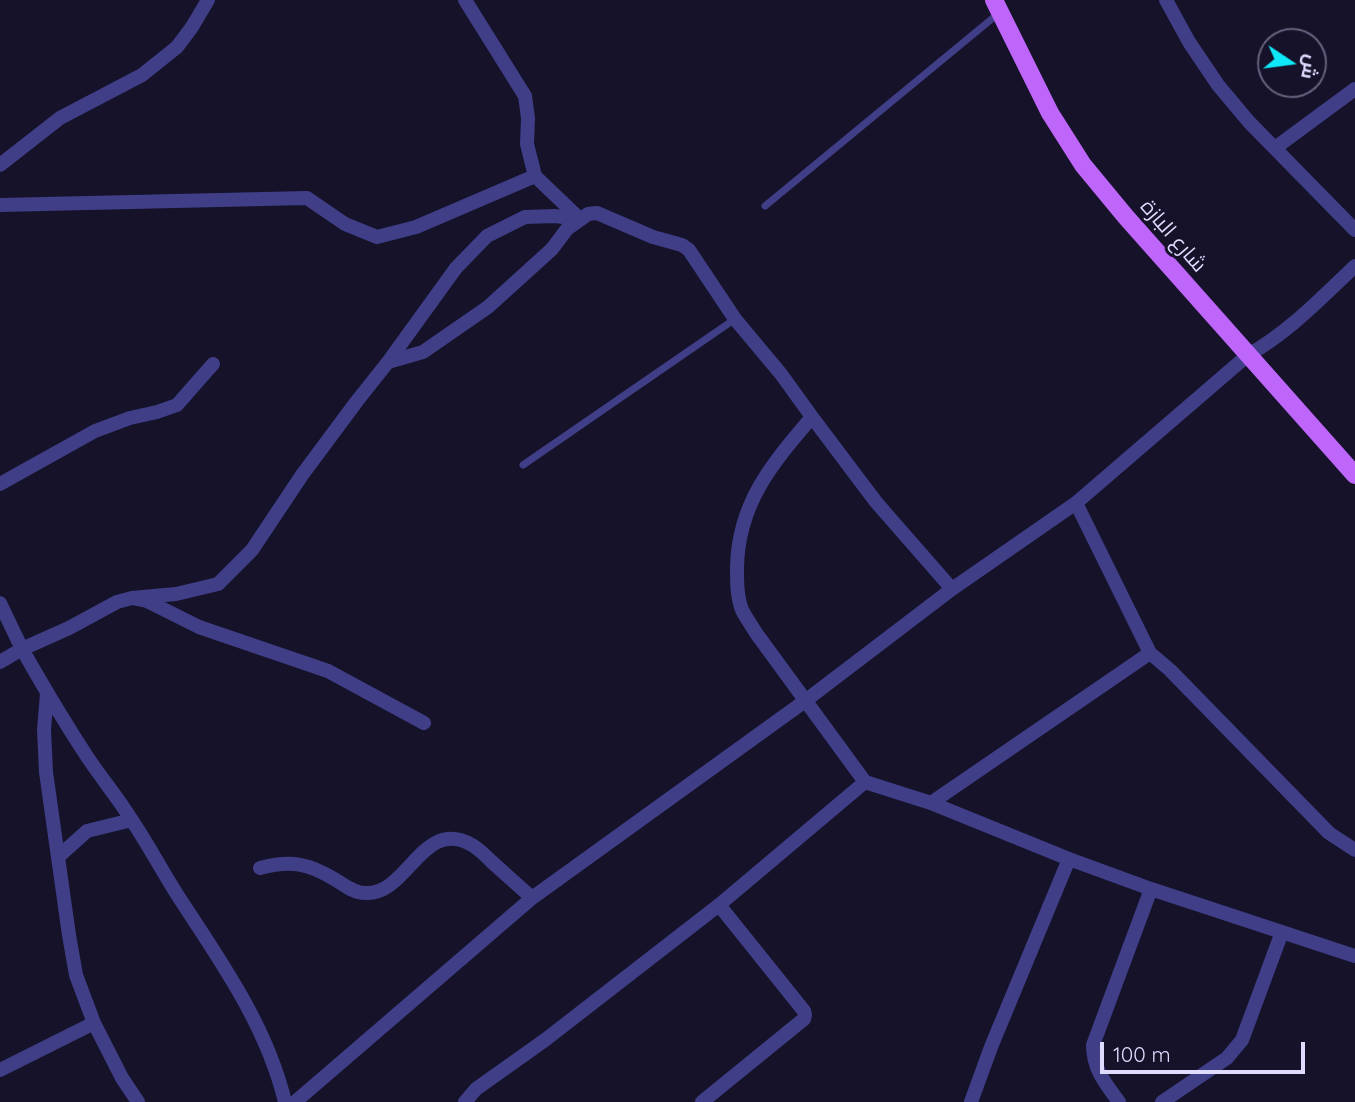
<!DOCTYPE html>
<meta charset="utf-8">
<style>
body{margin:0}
#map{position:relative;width:1355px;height:1102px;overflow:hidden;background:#15122a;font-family:Quicksand,Cairo,sans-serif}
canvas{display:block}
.north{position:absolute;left:1257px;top:28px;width:70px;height:70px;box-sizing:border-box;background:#15122a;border:2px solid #65627f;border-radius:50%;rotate:103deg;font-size:19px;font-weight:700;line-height:28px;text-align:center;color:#dedbfe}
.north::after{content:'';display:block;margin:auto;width:24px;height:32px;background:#0ee8f8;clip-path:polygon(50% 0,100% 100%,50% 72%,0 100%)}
.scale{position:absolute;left:1100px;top:1042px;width:205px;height:32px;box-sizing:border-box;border:4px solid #dedbfe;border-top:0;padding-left:9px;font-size:21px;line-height:24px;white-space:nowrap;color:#dedbfe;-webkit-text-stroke:5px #15122a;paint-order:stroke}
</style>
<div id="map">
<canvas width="1355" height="1102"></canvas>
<div class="north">ش</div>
<div class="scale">100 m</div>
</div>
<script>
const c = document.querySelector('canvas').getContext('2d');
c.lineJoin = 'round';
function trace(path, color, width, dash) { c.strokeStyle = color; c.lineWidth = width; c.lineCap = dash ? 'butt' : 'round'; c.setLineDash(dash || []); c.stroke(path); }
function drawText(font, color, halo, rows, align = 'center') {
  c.font = font + ' Quicksand,Cairo,sans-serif'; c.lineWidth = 6; c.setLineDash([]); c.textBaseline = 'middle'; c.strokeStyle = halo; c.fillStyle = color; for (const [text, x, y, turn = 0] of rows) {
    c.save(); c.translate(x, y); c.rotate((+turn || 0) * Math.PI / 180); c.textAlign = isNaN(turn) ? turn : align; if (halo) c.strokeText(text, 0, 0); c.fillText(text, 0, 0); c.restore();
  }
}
const service = new Path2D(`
 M765 206 999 13
 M523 465 735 319`);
const minor = new Path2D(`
 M465 0 525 96 528 118 527 144 535 176 580 219
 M1166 0 1189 42 1218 85 1249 122 1355 230
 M1275 148 1355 89
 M0 165 60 118 142 75 177 47 192 27 208 0
 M0 205 307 198 345 224 377 237 416 227 535 176
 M388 362 456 268 487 236 525 217 555 216 580 219
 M812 417C772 464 738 503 737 568 737 582 737 597 742 610 746 618 752 626 756 633L865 782 931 803 1069 859 1151 889 1355 956
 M0 484 95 431 130 418 157 412 177 405 213 364
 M1076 503 1150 653 1170 670 1329 833 1355 850
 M132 598 176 594 218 584 252 550 302 475 357 401 388 362 423 352 488 307 552 249 567 229 588 214 597 213 653 237 682 245 689 250 735 319 781 374 812 417 876 502 952 589
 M0 603 22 649 69 628 117 602 132 598 147 601 199 627 328 671 424 723
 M0 662 22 649C43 686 65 723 88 758 102 779 118 798 131 819 148 844 162 871 178 896 220 960 267 1026 285 1102
 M47 693 44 730 46 772 69 935 76 975 94 1023 122 1078 138 1102
 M931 803 1150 653
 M58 857 87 831 132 820
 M260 868C291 860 308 863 336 880 344 885 354 893 365 893 408 896 422 816 472 845 479 849 486 856 492 862 505 874 519 886 532 898
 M0 1070 94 1023
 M295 1102 532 898 805 701 952 589 1076 503 1248 355C1288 333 1321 298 1355 266
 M465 1102 476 1089 545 1040 719 905 865 782
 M702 1102 804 1019 805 1015 804 1011 719 905
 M971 1102 991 1047 1069 859
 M1119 1102C1105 1083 1093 1069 1093 1045L1151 889
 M1162 1102 1227 1058 1242 1040 1282 932`);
const primary = new Path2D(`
 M994 0 1050 113 1083 165 1126 217 1355 475`);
const streetNames = [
 ["شارع البازة",1173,236,49]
];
trace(service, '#3f3e87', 7);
trace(minor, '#3f3e87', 14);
trace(primary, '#be66fa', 18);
drawText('21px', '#dedbfe', '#15122a', streetNames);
</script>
